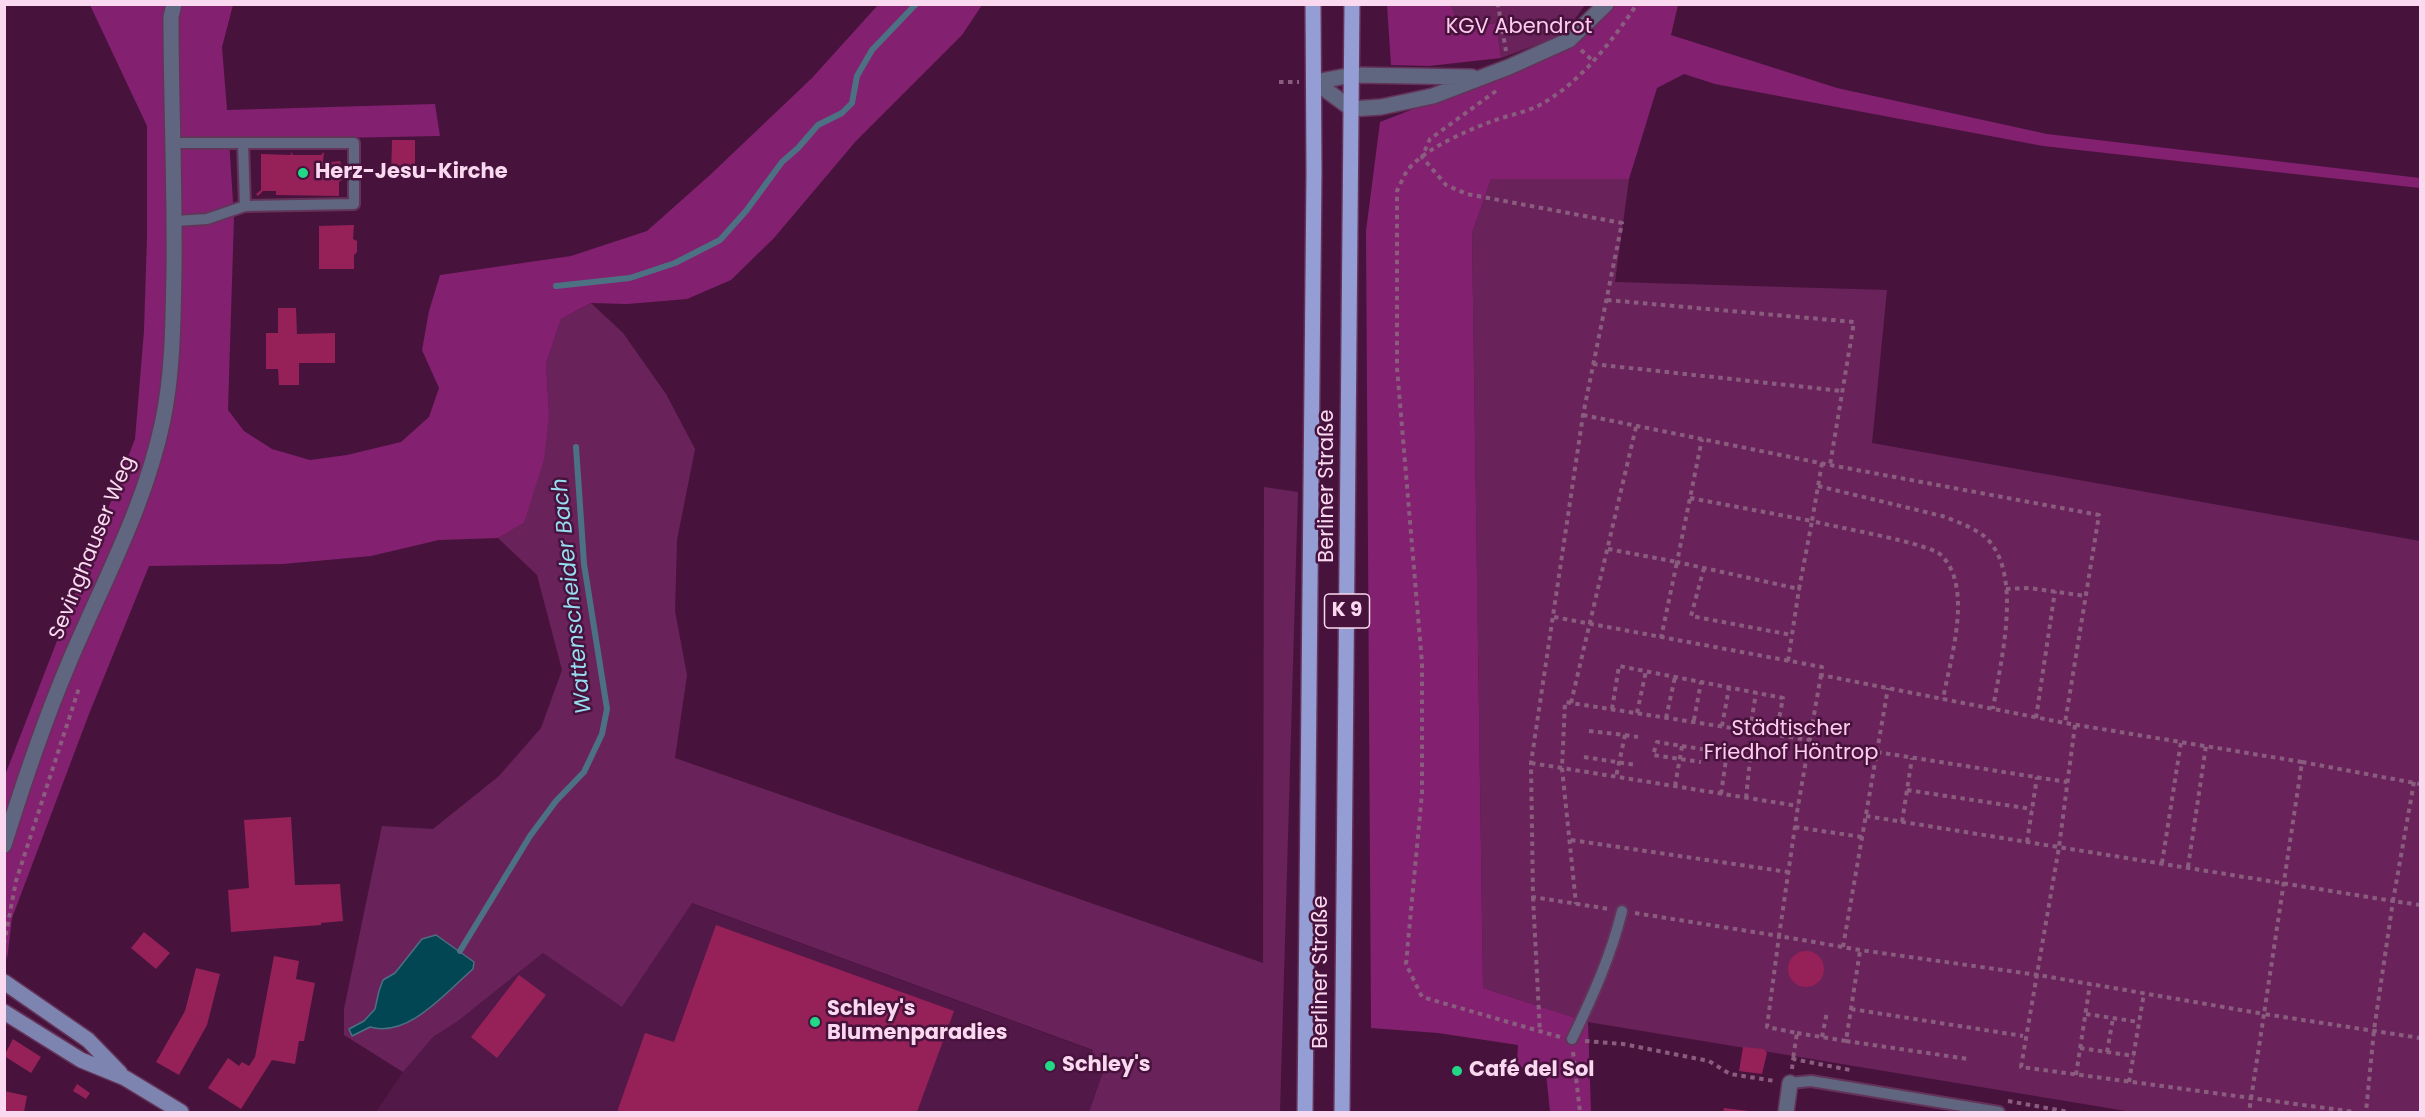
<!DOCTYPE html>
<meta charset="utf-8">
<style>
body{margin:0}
#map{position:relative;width:2425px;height:1117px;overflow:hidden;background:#47133c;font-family:Poppins,sans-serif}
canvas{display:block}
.frame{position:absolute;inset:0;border:6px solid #fad9f0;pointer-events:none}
</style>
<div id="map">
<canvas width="2425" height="1117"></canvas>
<div class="frame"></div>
</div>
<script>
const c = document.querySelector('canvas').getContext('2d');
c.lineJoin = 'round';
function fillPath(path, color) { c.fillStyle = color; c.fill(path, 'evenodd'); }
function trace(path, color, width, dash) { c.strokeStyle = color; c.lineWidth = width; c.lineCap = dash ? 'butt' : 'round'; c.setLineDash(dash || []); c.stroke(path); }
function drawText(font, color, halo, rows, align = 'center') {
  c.font = font + ' Poppins,sans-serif'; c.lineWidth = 5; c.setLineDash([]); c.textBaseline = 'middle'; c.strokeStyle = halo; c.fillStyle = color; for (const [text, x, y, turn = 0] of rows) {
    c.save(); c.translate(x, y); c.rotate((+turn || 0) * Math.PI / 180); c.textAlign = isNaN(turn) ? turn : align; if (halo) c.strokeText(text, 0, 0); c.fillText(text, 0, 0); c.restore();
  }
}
const built = new Path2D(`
 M691 903 1094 1051 1089 1063 1104 1069 1089 1112H376L403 1072 433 1037 458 1021 543 953 622 1006Z`);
const green = new Path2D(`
 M1451 5H1585L1563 35 1501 58 1496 23 1458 30Z
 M1491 179H1629L1615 282 1887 290 1872 443 2420 541V1112H2132L1588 1022 1483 988 1472 233Z
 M591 303 623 333 666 394 695 449 677 540 675 611 687 675 675 758 1263 963 1264 487 1298 492 1280 1112H1089L1104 1069 1089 1063 1093 1050 692 903 622 1007 543 953 458 1021 433 1037 403 1072 344 1035V1009L382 826 433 829 499 776 541 728 562 670 537 575 498 538 524 523 549 413 546 364 561 319Z`);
const forest = new Path2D(`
 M90 5H233L222 47 227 110 435 104 440 136 229 140 234 217 228 410 244 431 272 449 310 460 347 455 401 442 429 417 439 388 422 350 429 311 440 275 571 256 647 231 710 175 812 78 878 5H982L962 35 856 141 774 238 731 280 687 299 627 304 591 303 561 319 546 364 549 413 544 459 524 523 498 538 439 540 371 556 283 564 149 566 89 714 12 918 7 960 4 940V778L135 439 144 331 147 237V126Z
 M1387 5H1451L1459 30 1496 23 1501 58 1429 66 1391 65Z
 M1609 5H1678L1671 35 1837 88 2047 134 2420 178V188L2043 146 1715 84 1684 74 1657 88 1629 179H1491L1472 233 1483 988 1588 1022 1591 1112H1550L1546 1073 1529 1074 1517 1063 1518 1045 1438 1033 1371 1028 1366 231 1380 122 1575 46Z`);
const water = new Path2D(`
 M436 935 474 962 473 969C446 992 409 1038 370 1027L352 1036 349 1029 364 1021 375 1009 379 991 383 980 395 973 422 939Z`);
const stream = new Path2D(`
 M556 286 630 278 675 263 720 240 746 211 782 162 798 148 818 125 842 113 852 103 857 76 872 50 916 4
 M460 951 530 836 556 801 584 772 602 734 607 709 584 564 576 447`);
const building = new Path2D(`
 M392 140H415V176H391Z
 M291 152 293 155H321L324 152 323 162H329V160L331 162 340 161 346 177 339 182V196L276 195V191H263L258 196 256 194 261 190V154L291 155Z
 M354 225 353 239 357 241V252L354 255V269H319V226Z
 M278 308H296L297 334 335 333V363H299V385H279L278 369H266V333H278Z
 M291 817 295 885 340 884 343 921 321 923V925L231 932 228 890 249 888 244 820Z
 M716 925 954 1011 917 1112H617L645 1033 674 1042Z
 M144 932 170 953 156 969 131 948Z
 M1788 969a18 18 0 1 1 36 0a18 18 0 1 1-36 0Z
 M274 956 299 961 296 979 315 983 304 1041H299L295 1064 272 1060 241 1109 208 1088 228 1058 239 1066 242 1062 249 1066 255 1057Z
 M196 968 220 974 207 1025 179 1075 156 1062 185 1011Z
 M519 975 546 995 497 1058 471 1037Z
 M13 1039 41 1057 31 1073 4 1056Z
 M1743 1047 1764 1049 1767 1053 1762 1074 1739 1071Z
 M77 1084 90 1093 86 1099 73 1091Z
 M4 1091 27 1096 24 1112H4Z
 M1724 1108 1749 1111V1112H1723Z`);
const path = new Path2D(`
 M1500 4 1498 5 1506 51
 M1581 50 1593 61
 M1279 82H1299
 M1496 91 1430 139 1422 157 1446 185 1467 194 1622 223 1583 415 1531 763 1533 897 1609 909
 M1607 300 1854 322 1830 465
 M1593 364 1842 391
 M1583 415 1830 465 2099 515 2065 723
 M1636 427 1571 703 1809 740
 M1822 463 1812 521C1834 527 1929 543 1941 555 1974 587 1950 660 1943 699
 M1818 486 1942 516C1956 521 1972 527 1984 536 2025 571 2000 663 1993 709
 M1690 498 1812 521 1799 589 1677 562 1702 439
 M1608 549 1677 562 1661 638
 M1704 568 1691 616 1792 635
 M2006 589 2029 588 2086 596
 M1554 617 1822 667 1821 675 2065 723 2302 762 2264 1014 2420 1038
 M1788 661 1799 589
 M1821 675 1798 806 1779 936 1860 950 2038 975 2264 1014 2249 1112
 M1571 703 1565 702 1562 768 1576 904
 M1612 709 1619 666 1783 698 1776 734
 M1637 713 1646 671
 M1666 718 1675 677
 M2036 718 2055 591
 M1694 720 1701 682
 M2075 725 2059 847 2021 1067 2355 1112
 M1722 726 1729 688
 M1750 730 1756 693
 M1589 731 1625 735 1616 777
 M1625 735 1638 737
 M1682 746 1708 750
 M1877 752 2067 782
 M1584 757 1636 765
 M2302 762 2420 784
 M1531 763 1798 806
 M2414 782 2393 901 2420 905
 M1675 786 1682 746 1657 742 1653 755 1701 762
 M1907 790 2032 809
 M1721 794 1728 746
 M1746 798 1751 750
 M1866 816 2393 901 2374 1030 2366 1112
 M1902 822 1912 758
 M1795 827 1862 837
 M1571 840 1788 872
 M2027 842 2037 777
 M2162 863 2181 742
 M2188 867 2206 746
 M1533 897 1540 1033
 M1635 913 1779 936 1767 1027 1797 1033 1793 1059
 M4 944 16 881 79 688
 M1843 947 1888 688
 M1851 1009 2023 1036
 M2086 1014 2139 1022
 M1797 1033 1846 1041 1860 951
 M1560 1037 1422 997 1406 964 1422 793V663L1397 368V191C1400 185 1403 177 1407 171 1422 150 1466 131 1490 122 1505 116 1523 113 1538 106 1579 84 1611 43 1637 4
 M1822 1037 1827 1012
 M1585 1041 1623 1044 1709 1061 1730 1074 1775 1081
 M1846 1041 1968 1059
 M2080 1048 2134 1056
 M1573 1052 1580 1112
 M2107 1052 2113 1018
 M1792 1069 1793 1059 1850 1070
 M2076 1075 2090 984
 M2129 1082 2144 993
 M2008 1101 2069 1112`);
const lane = new Path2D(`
 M173 143H243L245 206 207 219 175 221
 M243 143H354V204L245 206
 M1572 1039C1592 998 1611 956 1622 911
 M1790 1083 1811 1081 1999 1112`);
const street = new Path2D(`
 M1315 82 1352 109 1381 107 1433 96 1509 67 1569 40 1606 4
 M1315 82 1352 75 1472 77
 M4 845C23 784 43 724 68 665 102 584 145 507 163 420 173 371 173 321 174 271 175 186 171 101 171 17L174 4
 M1786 1112 1790 1083`);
const secondary = new Path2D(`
 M4 982 88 1040 120 1073
 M4 1012 81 1060 125 1078 181 1112`);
const primary = new Path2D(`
 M1305 1112 1314 172 1313 4
 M1342 1112 1352 4`);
const markers = [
 [303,173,6,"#22d887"],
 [815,1022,6,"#22d887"],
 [1050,1066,6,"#22d887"],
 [1457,1071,6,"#22d887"]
];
const shields = [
 [1347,611,45]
];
const shieldNames = [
 ["K 9",1347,611]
];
const parkNames = [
 ["KGV Abendrot",1519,28],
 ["Städtischer",1791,730],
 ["Friedhof Höntrop",1791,754]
];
const poiNames = [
 ["Herz-Jesu-Kirche",315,173],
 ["Schley's",827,1010],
 ["Blumenparadies",827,1034],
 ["Schley's",1062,1066],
 ["Café del Sol",1469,1071]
];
const streetNames = [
 ["Berliner Straße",1328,486,-90],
 ["Sevinghauser Weg",93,548,-68],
 ["Berliner Straße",1322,972,-90]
];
const waterNames = [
 ["Wattenscheider Bach",573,596,-96]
];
fillPath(built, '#521847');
fillPath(green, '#69235a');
fillPath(forest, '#832170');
fillPath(water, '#024553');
trace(water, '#4c7182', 1.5);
trace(stream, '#4c7182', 6);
fillPath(building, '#952158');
trace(lane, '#643359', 14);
trace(street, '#643359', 18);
trace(secondary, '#643359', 18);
trace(primary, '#643359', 18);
trace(path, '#8a5d7f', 4, [4.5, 4.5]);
trace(lane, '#606580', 10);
trace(street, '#606580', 15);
trace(secondary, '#7d84af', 15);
trace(primary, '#949dd4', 15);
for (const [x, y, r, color] of markers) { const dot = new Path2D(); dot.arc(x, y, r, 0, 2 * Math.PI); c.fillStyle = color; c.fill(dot); trace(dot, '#47133c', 2); }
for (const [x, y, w] of shields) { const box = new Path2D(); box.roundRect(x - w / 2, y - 17, w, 34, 4.5); c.fillStyle = '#47133c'; c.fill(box); trace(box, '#fad9f0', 1.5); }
drawText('bold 20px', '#fad9f0', null, shieldNames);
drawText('21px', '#fecaef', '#47133c', parkNames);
drawText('bold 21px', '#fad9f0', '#47133c', poiNames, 'left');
drawText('21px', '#fad9f0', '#47133c', streetNames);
drawText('italic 22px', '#97ddf1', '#47133c', waterNames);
</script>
